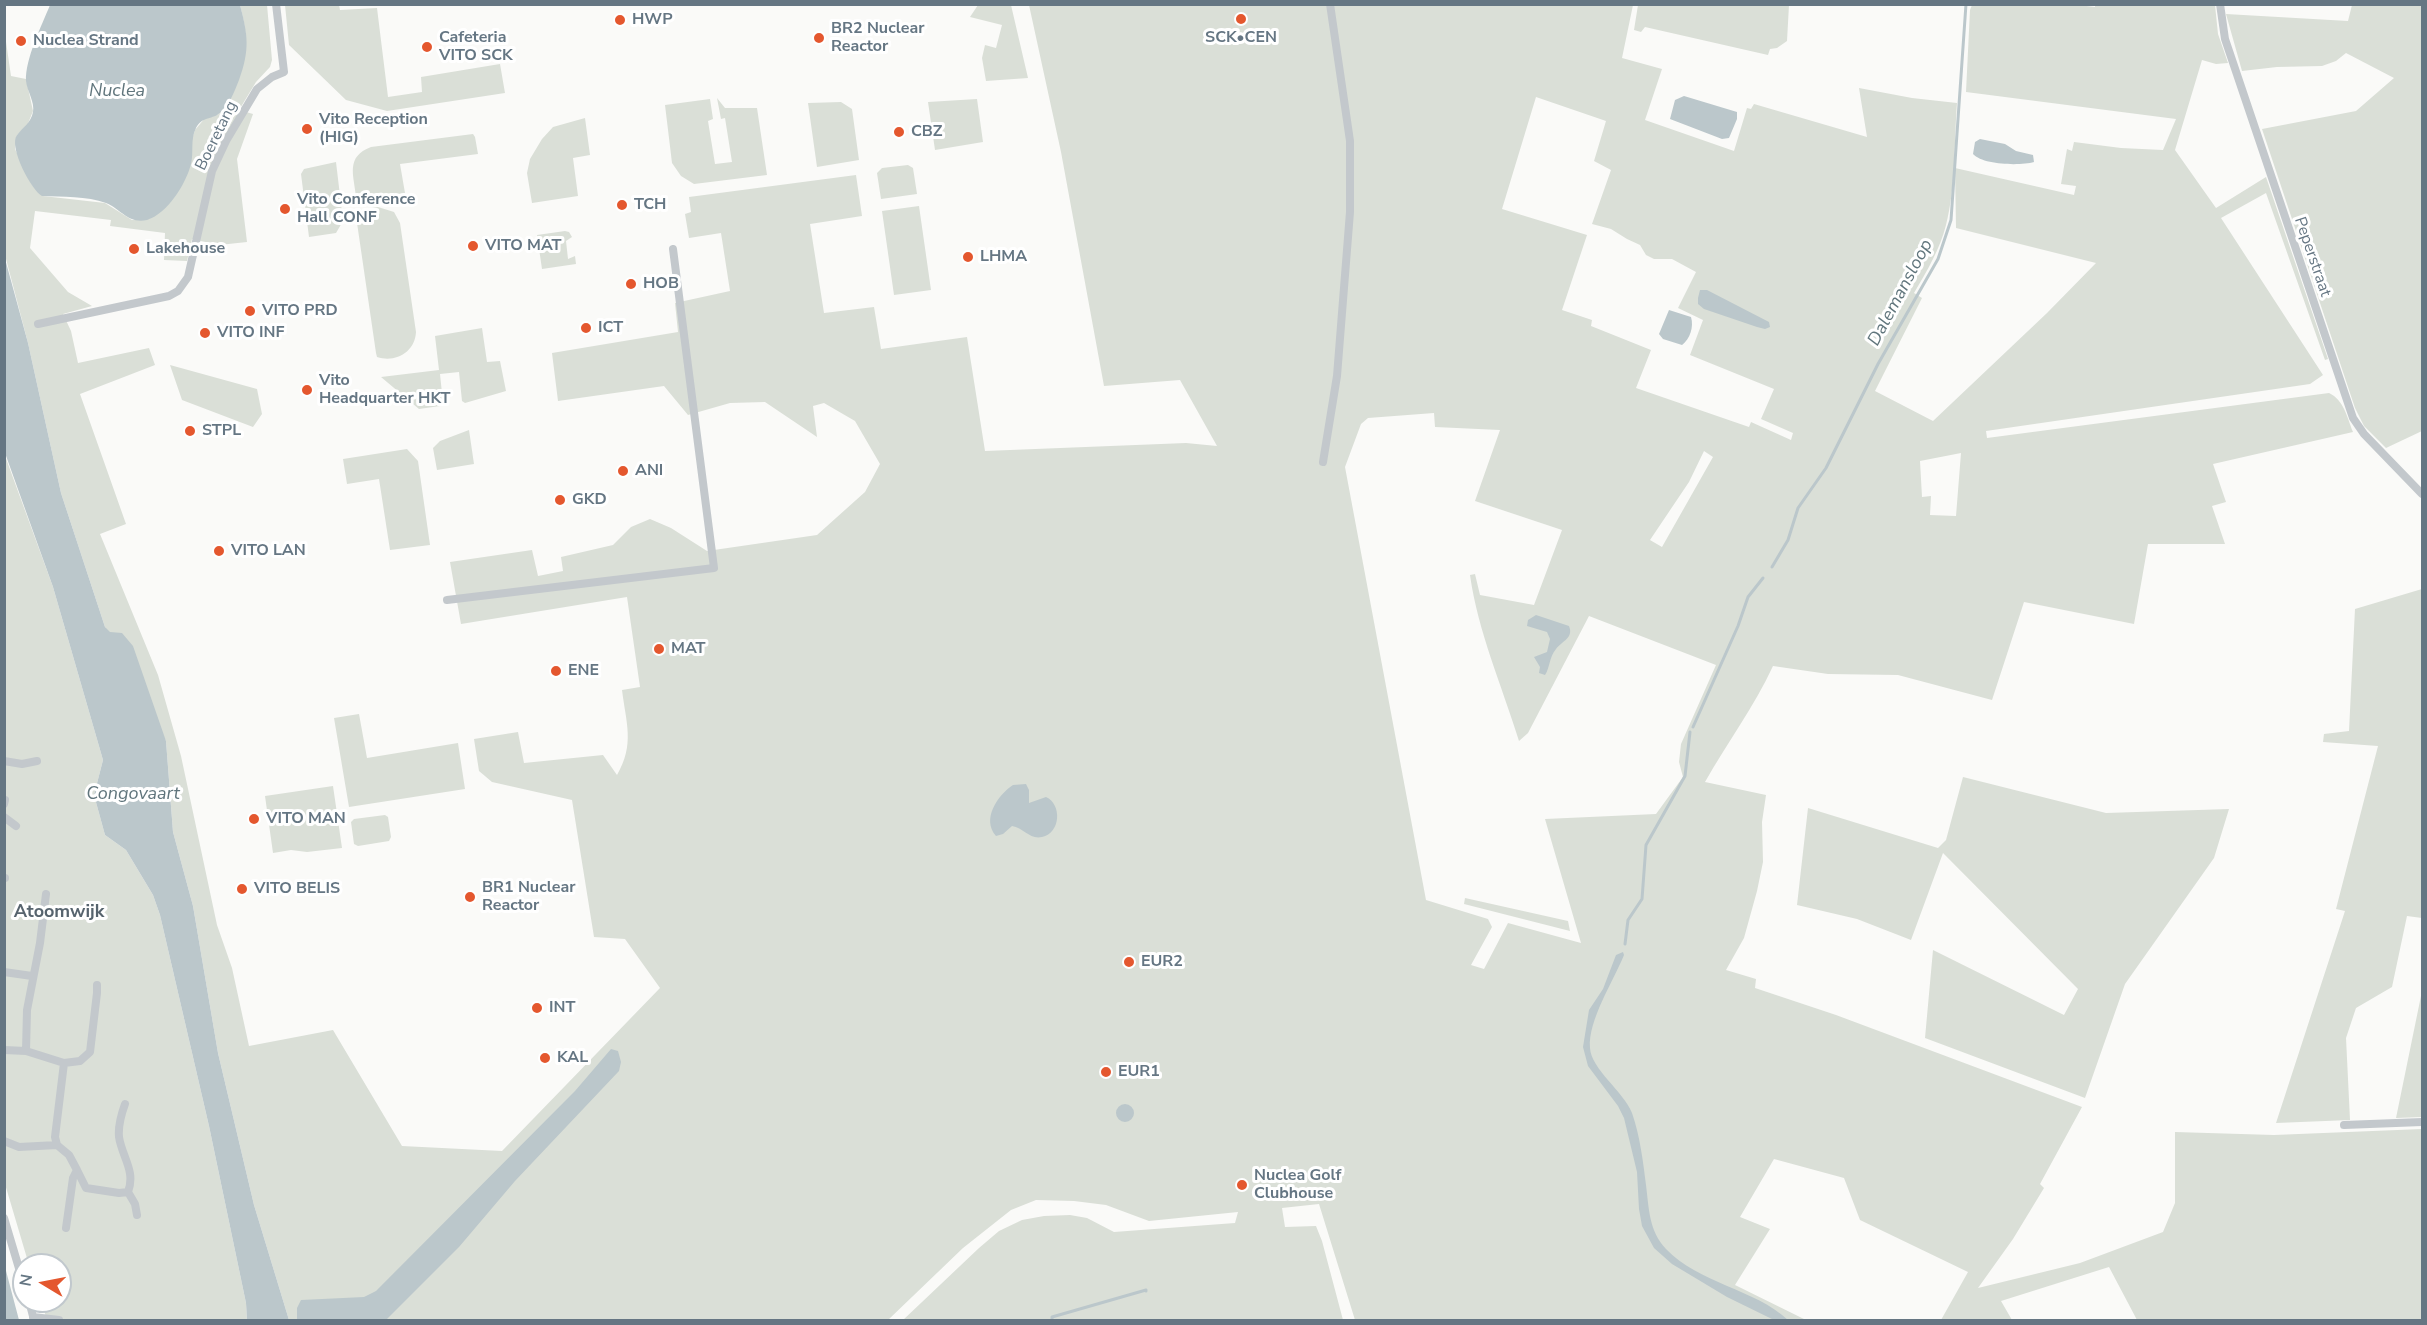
<!DOCTYPE html>
<meta charset="utf-8">
<style>
body{margin:0}
#map{position:relative;width:2427px;height:1325px;overflow:hidden;background:#fafaf8;font-family:"Nunito Sans",sans-serif}
canvas{display:block}
.frame{position:absolute;inset:0;border:6px solid #657683;pointer-events:none}
.north{position:absolute;left:12px;top:1253px;width:60px;height:60px;box-sizing:border-box;background:#fff;border:2px solid #c1c8cd;border-radius:50%;rotate:280deg;font-size:16px;font-weight:700;line-height:24px;text-align:center;color:#657683}
.north::after{content:'';display:block;margin:auto;width:21px;height:27px;background:#e4572e;clip-path:polygon(50% 0,100% 100%,50% 72%,0 100%)}
</style>
<div id="map">
<canvas width="2427" height="1325"></canvas>
<div class="frame"></div>
<div class="north">N</div>
</div>
<script>
const c = document.querySelector('canvas').getContext('2d');
c.lineJoin = 'round';
function fillPath(path, color) { c.fillStyle = color; c.fill(path, 'evenodd'); }
function trace(path, color, width, dash) { c.strokeStyle = color; c.lineWidth = width; c.lineCap = dash ? 'butt' : 'round'; c.setLineDash(dash || []); c.stroke(path); }
function drawText(font, color, halo, rows, align = 'center') {
  c.font = font + ' "Nunito Sans",sans-serif'; c.lineWidth = 6; c.setLineDash([]); c.textBaseline = 'middle'; c.strokeStyle = halo; c.fillStyle = color; for (const [text, x, y, turn = 0] of rows) {
    c.save(); c.translate(x, y); c.rotate((+turn || 0) * Math.PI / 180); c.textAlign = isNaN(turn) ? turn : align; if (halo) c.strokeText(text, 0, 0); c.fillText(text, 0, 0); c.restore();
  }
}
const green = new Path2D(`
 M2070 4 2095 7V4L2215 5 2218 34 2228 63 2216 64 2202 60 2175 150 2216 208 2266 177 2328 359 2325 360 2266 193 2221 218 2323 375 2310 384 1986 431 1987 438 2329 393C2344 400 2347 417 2353 432L2213 464 2226 502 2212 506 2225 544H2148L2134 624 2024 602 1992 700 1898 675 1828 674 1773 666C1754 707 1727 743 1705 782L1766 795 1762 822 1763 862 1757 891 1744 938 1726 970 1756 979 1755 988 1836 1015 2082 1107 2040 1184 2044 1188 2013 1239 1978 1288 2080 1263 2163 1232 2175 1203V1132L2274 1135 2422 1129V1320H2137L2109 1267 2001 1301 2012 1320H1941L1968 1272 1860 1220 1844 1178 1774 1159 1740 1217 1770 1229 1735 1285 1806 1320H1355L1319 1204 1282 1208 1285 1227 1316 1226 1322 1241 1343 1320H903L979 1248 999 1231 1022 1220 1044 1216 1070 1215 1087 1218 1114 1232 1235 1223 1238 1212 1149 1221 1106 1205 1074 1201 1036 1200 1011 1210 963 1248 888 1320H289L254 1205 218 1053 193 906 173 832 166 741 105 627 61 493 28 343 5 255 4 28 11 76 26 79 33 111 27 126 17 135 15 149 33 186 43 196 105 203 132 220 149 219 169 203 192 155V139L195 130 205 118 219 114C242 67 254 58 240 5H267L272 60 270 67 256 82 239 110 253 114 237 159 247 242 219 245 192 239 187 261 164 260 165 233 110 226 111 220 35 211 30 248 68 292 92 306 63 314 71 331 78 363 149 348 155 365 80 394 126 524 100 534 158 675 181 756 217 925 232 968 249 1046 333 1030 402 1146 502 1151 660 988 625 939 594 937 572 800 492 782 479 771 474 739 518 732 524 763 603 755 617 775C635 744 626 723 622 690L640 687 627 597 461 624 450 562 532 550 538 576 563 571 561 557 613 545 631 527 650 519 671 528 707 551 817 535 865 492 880 464 855 421 824 403 813 406 817 437 765 402 730 403 688 415 664 386 558 401 552 353 678 332 675 303 730 291 721 233 689 238 685 214 691 212 689 197 856 175 862 216 810 224 824 313 874 307 881 349 967 337 985 451 1186 443 1217 446 1180 380 1104 386 1061 152 1029 5H1633L1622 58 1662 69 1645 120 1734 151 1747 108 1751 109 1754 104 1867 137 1859 88 1912 98 1957 103C1954 142 1956 186 1946 225 1940 249 1927 271 1914 293L1922 298 1875 391 1933 421 2047 313 2096 263 1956 228 1955 168 2074 195 2076 186 2061 184 2067 149 2072 151 2074 142 2121 148 2163 150 2176 119 1966 92 1970 10 1972 5ZM1536 97 1606 121 1594 161 1611 170 1592 224 1611 229 1627 239 1640 245 1646 255 1654 259H1672L1696 272 1678 308 1703 320 1690 355 1774 389 1761 419 1793 433 1791 440 1751 422 1749 427 1636 388 1651 350 1591 326 1592 320 1562 310 1587 235 1502 209ZM1434 413 1435 427 1500 430 1475 501 1562 530 1534 605 1480 595 1475 574 1470 575C1478 632 1502 686 1519 741L1528 733 1589 616 1716 665 1681 744 1679 762 1683 777 1656 814 1545 819 1581 943 1508 923 1484 969 1471 965 1492 927 1488 919 1426 900 1345 467 1361 424 1368 418ZM1704 451 1713 457 1662 547 1650 540 1689 482ZM1961 453 1956 516 1930 515 1931 496 1922 497 1920 461Z
 M285 5H339L340 10 377 8 388 97 422 92 421 77 500 64 505 93 387 111 346 100 289 45Z
 M978 5H1011L1028 78 986 81 982 58 985 45 996 48 1002 25 970 17Z
 M1638 5H1789L1787 41 1777 48 1770 49 1768 55 1645 27 1641 32 1634 30Z
 M2352 5H2422V431L2386 448 2364 426 2355 408 2262 129 2356 111 2394 78 2346 53 2336 61 2322 66 2277 67 2242 71 2226 14 2348 21Z
 M717 98 725 108H757L767 175 694 184 681 176 672 163 665 105 710 99 713 119 708 121 715 164 732 162 725 118 721 119Z
 M977 99 983 142 935 150 928 102Z
 M841 102 852 109 859 160 817 167 808 103Z
 M585 118 590 155 573 158 578 196 532 203 527 173 530 159 542 139 553 127Z
 M473 134 475 137 478 154 400 164 405 193 359 199 356 197C354 175 345 157 371 147Z
 M336 162 343 221 336 233 309 237 301 174 304 169Z
 M908 165 913 168 917 194 881 199 877 173 882 168Z
 M919 206 931 290 894 295 882 211Z
 M378 207 394 212 400 223 416 332C415 352 396 363 377 357L376 353 356 216 361 210Z
 M565 231 569 232 572 237 566 241 568 259 575 256 576 264 542 269 537 235Z
 M482 328 487 362 500 361 506 391 465 403 462 401 459 372 440 374 443 403 440 406 419 409 381 377 439 370 435 336Z
 M170 365 257 389 262 414 253 427 182 400Z
 M469 430 474 464 437 470 433 448 440 441Z
 M407 449 418 461 430 545 390 550 379 479 347 484 343 459Z
 M4 453 53 587 103 760 94 795 105 835 126 850 153 895 160 915 209 1126 246 1303 247 1320H47L41 1301H60V1265H29L5 1184Z
 M2422 589V918L2407 916 2392 987 2356 1008 2346 1038 2350 1120 2276 1123 2345 911 2336 909 2378 746 2323 742 2324 734 2349 731 2355 609Z
 M359 714 367 758 458 743 465 789 349 807 334 718Z
 M1963 777 2106 813 2229 809 2214 858 2125 984 2085 1098 1925 1038 1933 950 2064 1015 2078 989 1943 853 1911 940 1857 919 1797 905 1808 808 1938 848 1946 840Z
 M333 786 342 848 307 852 291 850 273 853 265 796Z
 M385 815 388 817 391 837 389 841 358 846 354 844 351 822 354 819Z
 M1465 898 1568 921 1570 931 1464 904Z
 M2422 991V1117L2396 1118Z`);
const water = new Path2D(`
 M50 5H240C248 35 250 50 239 80 234 92 231 102 221 112 213 120 202 116 196 128 190 140 194 152 191 164 186 184 167 214 147 220 128 224 121 209 106 203 87 196 62 197 42 196 32 191 8 147 17 135 23 127 31 123 33 112 35 102 27 91 26 81 25 59 42 25 50 5Z
 M1684 96 1737 112V119L1729 138 1722 139 1670 119 1675 100Z
 M1980 139 2005 144 2016 151 2033 155 2034 162C2020 166 1983 165 1973 154L1975 142Z
 M4 255 28 343 61 493 105 627 110 632 122 633 133 646 166 741 173 832 193 906 218 1053 254 1205 289 1320H247L246 1303 209 1126 160 915 153 895 126 850 105 835 94 795 103 760 53 587 5 453Z
 M1700 290H1707L1769 322 1770 327 1765 329 1757 327 1704 309 1698 304V298Z
 M1669 310 1691 317C1694 327 1690 339 1682 345L1663 339 1659 334Z
 M1536 615 1569 626C1574 638 1562 641 1556 649 1549 657 1550 668 1545 675L1539 673 1540 667 1534 657 1547 652 1550 639 1547 632 1527 626 1528 620Z
 M1026 784 1029 790V803L1046 797C1062 804 1061 833 1042 837 1030 840 1024 828 1012 826L1003 834 996 836C981 819 998 795 1013 785Z
 M1623 952 1624 955C1613 982 1588 1020 1590 1048 1591 1069 1624 1092 1632 1113 1640 1136 1643 1161 1646 1185 1649 1209 1649 1231 1666 1249 1698 1283 1755 1289 1788 1320H1774L1727 1297 1672 1264 1654 1248 1642 1226 1639 1209 1637 1172 1624 1118 1618 1106 1588 1066 1583 1047 1589 1010 1603 989 1616 955Z
 M611 1049 618 1051 621 1062 619 1071 515 1181 459 1247 386 1320H297V1308L301 1300 364 1297 376 1291 575 1091Z
 M1116 1113a9 9 0 1 1 18 0a9 9 0 1 1-18 0Z
 M5 1267 19 1320H5Z`);
const stream = new Path2D(`
 M1772 567 1788 540 1798 508 1826 468 1878 364 1938 259 1951 220 1966 4
 M1693 727 1738 626 1748 597 1763 578
 M1625 944 1628 920 1642 899 1646 845 1685 776 1690 732
 M1052 1320V1317L1146 1290V1291`);
const street = new Path2D(`
 M2220 4 2225 39 2353 418 2364 434 2422 494
 M38 324 169 296 178 291 188 277 212 171 226 141 257 89 272 77 284 72 276 4
 M1323 462 1337 376 1350 212V141L1330 4
 M447 600 714 568 673 249
 M4 761 22 764 37 761
 M4 804 5 800
 M4 817 16 826
 M4 878H5
 M4 972 32 976
 M4 1050 26 1051 64 1063 80 1061 90 1052 97 993V985
 M26 1051 27 1010 40 943 46 894
 M64 1063 55 1137 57 1145 69 1155 77 1170 73 1178 66 1228
 M125 1104C121 1115 118 1126 119 1137 122 1157 136 1171 128 1192L135 1204 137 1215
 M2344 1125 2422 1122
 M4 1141 19 1147 57 1145
 M77 1170 86 1188 119 1193 128 1192
 M4 1218 24 1285
 M29 1301 34 1320
 M33 1317 59 1320`);
const markers = [
 [1241,19,6,"#e4572e"],
 [620,20,6,"#e4572e"],
 [819,38,6,"#e4572e"],
 [21,41,6,"#e4572e"],
 [427,47,6,"#e4572e"],
 [307,129,6,"#e4572e"],
 [899,132,6,"#e4572e"],
 [622,205,6,"#e4572e"],
 [285,209,6,"#e4572e"],
 [473,246,6,"#e4572e"],
 [134,249,6,"#e4572e"],
 [968,257,6,"#e4572e"],
 [631,284,6,"#e4572e"],
 [250,311,6,"#e4572e"],
 [586,328,6,"#e4572e"],
 [205,333,6,"#e4572e"],
 [307,390,6,"#e4572e"],
 [190,431,6,"#e4572e"],
 [623,471,6,"#e4572e"],
 [560,500,6,"#e4572e"],
 [219,551,6,"#e4572e"],
 [659,649,6,"#e4572e"],
 [556,671,6,"#e4572e"],
 [254,819,6,"#e4572e"],
 [242,889,6,"#e4572e"],
 [470,897,6,"#e4572e"],
 [1129,962,6,"#e4572e"],
 [537,1008,6,"#e4572e"],
 [545,1058,6,"#e4572e"],
 [1106,1072,6,"#e4572e"],
 [1242,1185,6,"#e4572e"]
];
const poiNames = [
 ["HWP",632,20],
 ["BR2 Nuclear",831,29],
 ["Reactor",831,47],
 ["Cafeteria",439,38],
 ["VITO SCK",439,56],
 ["SCK•CEN",1241,38,"center"],
 ["Nuclea Strand",33,41],
 ["Vito Reception",319,120],
 ["(HIG)",319,138],
 ["CBZ",911,132],
 ["Vito Conference",297,200],
 ["Hall CONF",297,218],
 ["TCH",634,205],
 ["VITO MAT",485,246],
 ["Lakehouse",146,249],
 ["LHMA",980,257],
 ["HOB",643,284],
 ["VITO PRD",262,311],
 ["ICT",598,328],
 ["VITO INF",217,333],
 ["Vito",319,381],
 ["Headquarter HKT",319,399],
 ["STPL",202,431],
 ["ANI",635,471],
 ["GKD",572,500],
 ["VITO LAN",231,551],
 ["MAT",671,649],
 ["ENE",568,671],
 ["VITO MAN",266,819],
 ["BR1 Nuclear",482,888],
 ["Reactor",482,906],
 ["VITO BELIS",254,889],
 ["EUR2",1141,962],
 ["INT",549,1008],
 ["KAL",557,1058],
 ["EUR1",1118,1072],
 ["Nuclea Golf",1254,1176],
 ["Clubhouse",1254,1194]
];
const streetNames = [
 ["Boeretang",217,136,-64],
 ["Peperstraat",2312,257,71]
];
const waterNames = [
 ["Nuclea",117,92],
 ["Dalemansloop",1901,293,-62],
 ["Congovaart",133,795]
];
const neighbourhoodNames = [
 ["Atoomwijk",59,913]
];
fillPath(green, '#dadfd7');
fillPath(water, '#bbc7cb');
trace(stream, '#bbc7cb', 3);
trace(street, '#c3c8cc', 8);
for (const [x, y, r, color] of markers) { const dot = new Path2D(); dot.arc(x, y, r, 0, 2 * Math.PI); c.fillStyle = color; c.fill(dot); trace(dot, '#fff', 2); }
drawText('bold 16px', '#657683', '#fff', poiNames, 'left');
drawText('16px', '#657683', '#fff', streetNames);
drawText('italic 18px', '#60757c', '#fff', waterNames);
drawText('bold 18px', '#57646e', '#fff', neighbourhoodNames);
</script>
